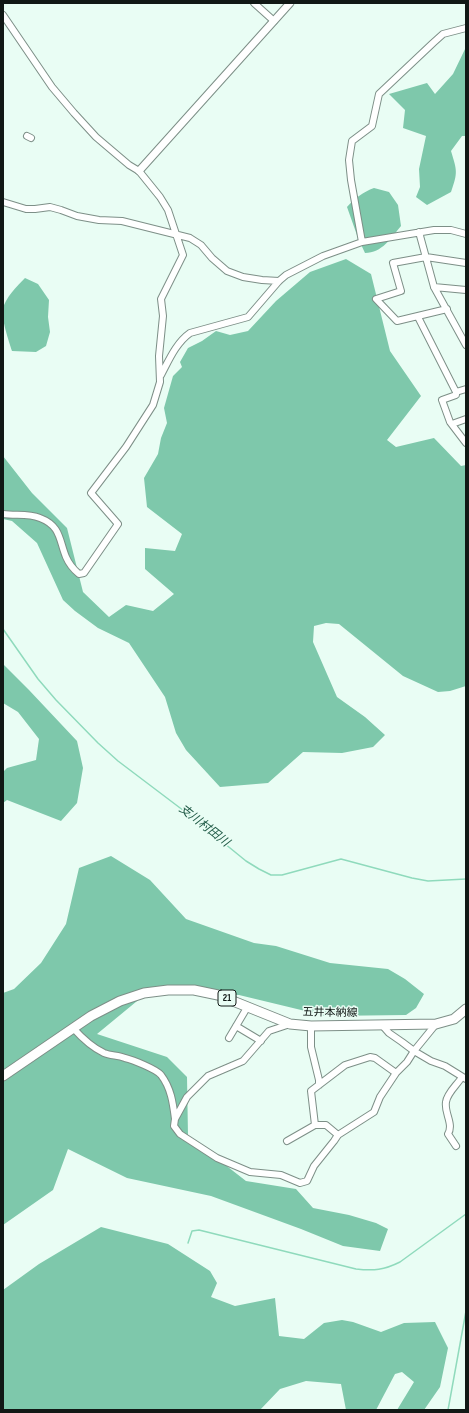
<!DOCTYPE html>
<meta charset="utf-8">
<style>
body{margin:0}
#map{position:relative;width:469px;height:1413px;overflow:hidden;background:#e9fdf4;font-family:"Sofia Sans Condensed",sans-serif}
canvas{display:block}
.frame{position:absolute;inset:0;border:4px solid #111815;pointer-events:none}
</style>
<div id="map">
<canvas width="469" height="1413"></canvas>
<div class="frame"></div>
</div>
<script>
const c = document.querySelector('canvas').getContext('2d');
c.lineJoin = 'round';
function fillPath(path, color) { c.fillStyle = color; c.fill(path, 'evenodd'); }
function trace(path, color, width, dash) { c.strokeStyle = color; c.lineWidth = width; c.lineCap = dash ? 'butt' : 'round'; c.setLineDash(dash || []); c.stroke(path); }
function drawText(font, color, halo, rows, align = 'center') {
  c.font = font + ' "Sofia Sans Condensed","Noto Sans JP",sans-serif'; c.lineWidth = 3; c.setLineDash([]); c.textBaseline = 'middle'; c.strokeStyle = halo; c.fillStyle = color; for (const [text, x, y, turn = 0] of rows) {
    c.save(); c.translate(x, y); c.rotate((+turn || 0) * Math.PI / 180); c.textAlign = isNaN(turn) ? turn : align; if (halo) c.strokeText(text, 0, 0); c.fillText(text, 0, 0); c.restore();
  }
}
const forest = new Path2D(`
 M466 47V136H462L451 151C457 171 458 172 451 192L427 205 416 197 420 187 419 169 426 136 403 128 405 110 389 94 427 83 435 94 453 74Z
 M374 188 389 192 398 205 401 226C391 238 382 253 365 253L358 238 347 207C355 198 363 192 374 188Z
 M346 259 371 274 390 351 421 396 387 440 396 447 434 438 461 466 466 465V686L450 691 438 692 403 676 339 624 326 623 314 626 313 642 337 697 365 717 385 735 373 747 342 753 303 752 268 783 220 787 186 750 176 733 165 697 129 643 98 628 75 611 63 600 37 543 12 521 3 519V456L32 493 67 528 83 592 109 617 126 605 153 611 174 594 145 569V548L175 551 182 534 147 507 144 478 158 454 161 438 167 423 164 408 173 376 182 367 180 362 188 348 202 341 216 331 230 335 248 331 276 301 310 272Z
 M25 278 38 284 49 300 48 317 50 332 46 346 36 352 12 351C9 341 1 319 3 309 5 298 17 286 25 278Z
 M3 664 29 690 77 741 83 768 77 803 61 821 7 800 3 803V772L7 768 36 760 39 739 18 712 3 703Z
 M111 856 150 880 186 919 254 943 276 946 330 963 388 969 405 979 424 994 416 1008 406 1015 326 1016 239 995 148 992 97 1034 167 1057 187 1077 188 1136 246 1181 296 1189 313 1208 349 1215 376 1223 388 1229 380 1251 343 1246 301 1229 211 1196 127 1178 68 1149 53 1190 3 1225V993L14 989 41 963 66 924 79 868Z
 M101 1227 168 1244 210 1271 217 1283 211 1297 235 1306 275 1298 279 1336 304 1339 324 1323 342 1320 353 1322 381 1332 404 1323 435 1322 448 1348 440 1387 424 1410H397L414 1382 402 1372 395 1374 376 1410H346L341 1384 306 1381 280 1389 260 1410H3V1290L39 1264Z`);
const stream = new Path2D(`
 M3 629 38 679 56 700 98 743 118 761 192 817 246 861 259 869 271 875H282L341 859 412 878 428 881 466 879
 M188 1243 192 1231 199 1230 356 1269C374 1271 384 1270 400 1262L466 1214
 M448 1410 466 1311`);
const minor = new Path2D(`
 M254 3 274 21
 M3 15 52 87 74 113 96 137 129 165 139 171 160 197 168 210 183 255 161 299 163 316 159 356 160 382 153 405 126 447 91 493 118 524 84 573 79 574C73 569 69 564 66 557 59 540 61 526 40 518 28 513 15 516 3 514
 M27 136 31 138
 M3 202 26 209H35L50 207 61 210 77 216 99 220 122 221 190 238 201 245 212 258 227 271 243 277 262 280 279 281
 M419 232 434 287 466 345
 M362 242 351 180 349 160 352 141 372 126 379 94 433 43 443 34 466 28
 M434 287 466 290
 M447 309 397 321 376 299 401 291 393 263 426 257 466 263
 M418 317 456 392
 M161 375C169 360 176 343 190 333L248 317 279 281 286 275 323 256 362 242 434 230H451L466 234
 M466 389 456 392V395L442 400 450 422 466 443
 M452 424 466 419
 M290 1024 269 1031 243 1061 208 1076 187 1097 175 1119 174 1126 180 1134 217 1158 250 1172 281 1175 300 1183 307 1181 314 1166 334 1141 338 1135 374 1112 380 1097 396 1073 407 1062 414 1051 436 1024
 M382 1025 389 1033 402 1042 414 1051 431 1061 445 1066 466 1079
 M236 1026 261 1041
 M311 1026V1047L319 1080V1085
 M73 1028C82 1038 91 1047 104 1053 111 1056 118 1055 125 1058 133 1060 156 1069 161 1075 171 1088 173 1103 175 1119
 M229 1038 248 1006
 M315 1125 311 1091 345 1065 370 1057 375 1058 396 1073
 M287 1141 315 1125H326L338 1135
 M456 1146 448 1134C454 1124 444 1113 446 1102 447 1093 457 1085 462 1077`);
const tertiary = new Path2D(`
 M139 171 290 3`);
const primary = new Path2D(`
 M3 1076 91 1016 120 1001 144 993 168 990H194L218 995 290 1024 311 1026 436 1024 454 1019 466 1009`);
const shields = [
 [227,998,18]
];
const shieldNames = [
 ["21",227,998]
];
const streetNames = [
 ["五井本納線",330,1013,1]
];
const waterNames = [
 ["支川村田川",204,826,38]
];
fillPath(forest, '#7ec8ab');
trace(stream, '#8fdabc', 1.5);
trace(minor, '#7d8f87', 8);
trace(tertiary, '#7d8f87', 9);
trace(primary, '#7d8f87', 11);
trace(minor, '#fff', 6);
trace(tertiary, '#fff', 7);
trace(primary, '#fff', 9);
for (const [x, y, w] of shields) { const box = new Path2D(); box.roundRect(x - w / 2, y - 8, w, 16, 3); c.fillStyle = '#e9fdf4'; c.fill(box); trace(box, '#111815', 1); }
drawText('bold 10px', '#111815', null, shieldNames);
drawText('11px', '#111815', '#e9fdf4', streetNames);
drawText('italic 12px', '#215b47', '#e9fdf4', waterNames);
</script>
